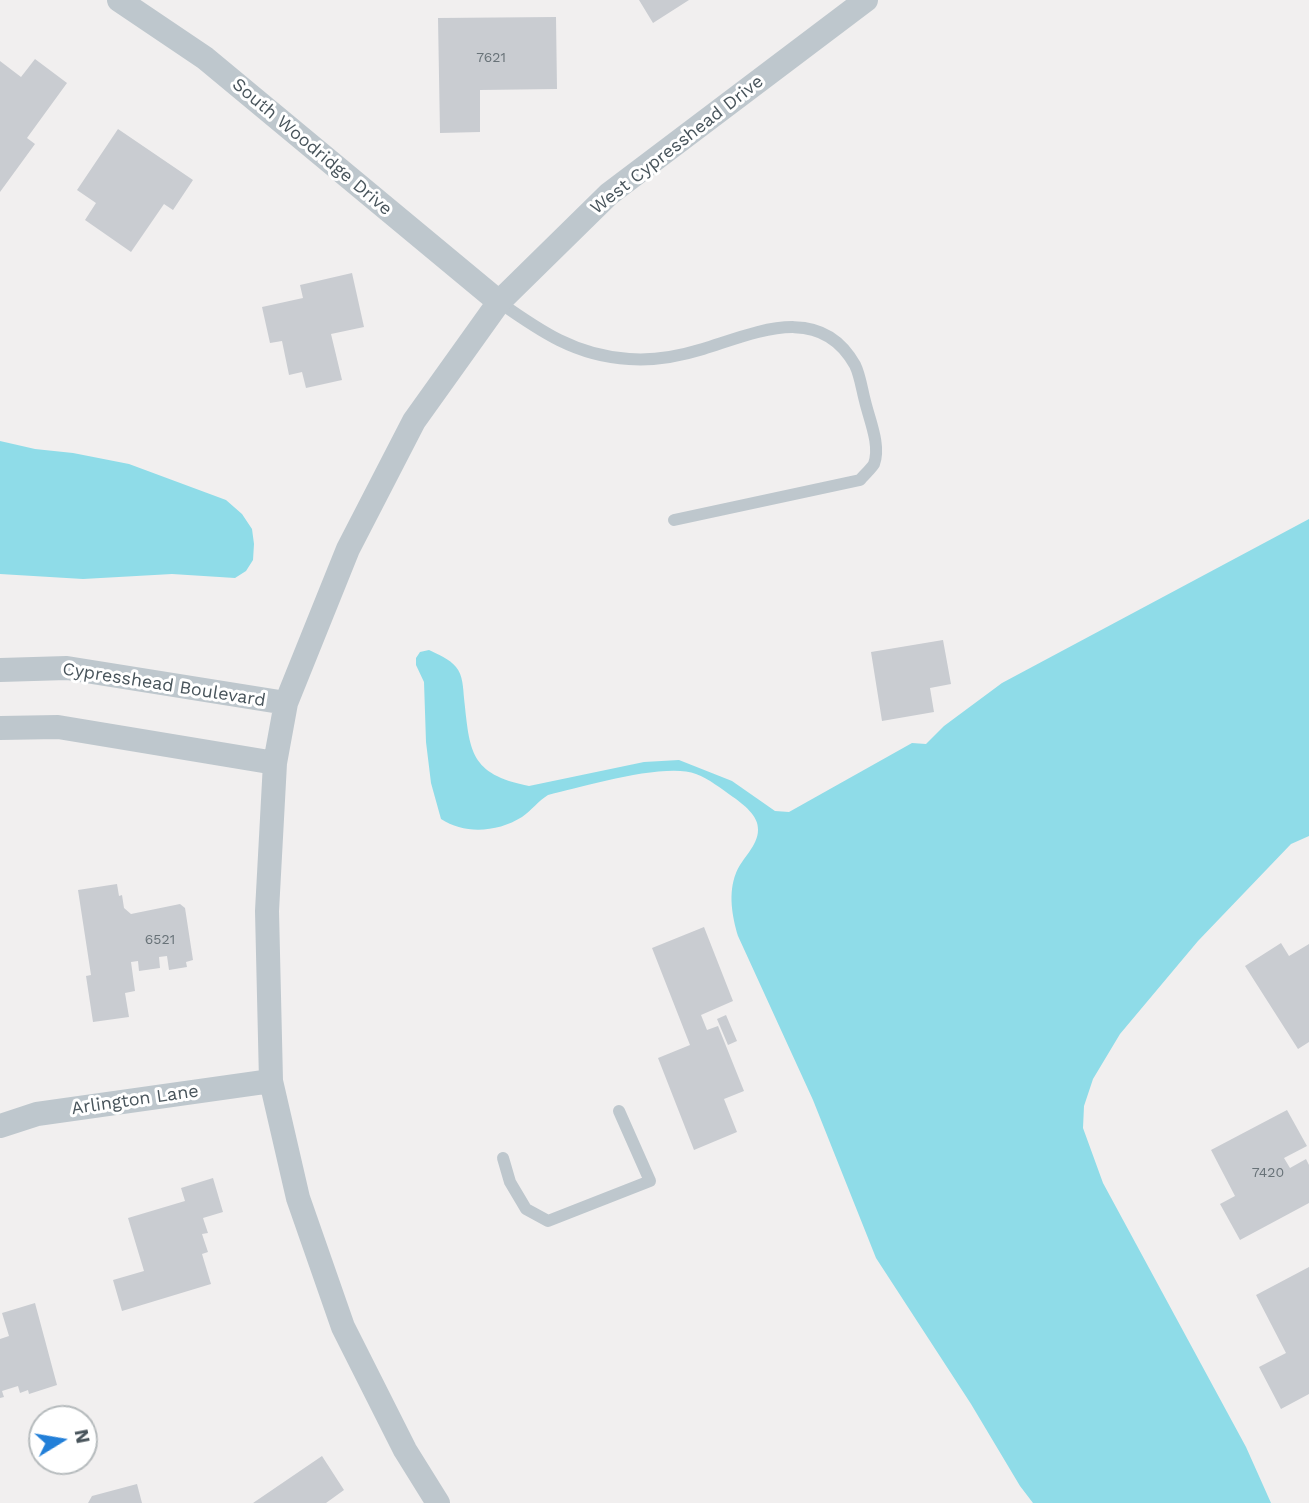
<!DOCTYPE html>
<style>
body{margin:0}
#map{position:relative;width:1309px;height:1503px;overflow:hidden;background:#f1efef;font-family:"Work Sans",sans-serif}
canvas{display:block}
.north{position:absolute;left:28px;top:1405px;width:70px;height:70px;box-sizing:border-box;background:#fff;border:2px solid #b6bbbd;border-radius:50%;rotate:79deg;font-size:19px;font-weight:700;line-height:28px;text-align:center;color:#48545b}
.north::after{content:'';display:block;margin:auto;width:24px;height:32px;background:#227fd8;clip-path:polygon(50% 0,100% 100%,50% 72%,0 100%)}
</style>
<div id="map">
<canvas width="1309" height="1503"></canvas>
<div class="north">N</div>
</div>
<script>
const c = document.querySelector('canvas').getContext('2d');
c.lineJoin = 'round';
function fillPath(path, color) { c.fillStyle = color; c.fill(path, 'evenodd'); }
function trace(path, color, width, dash) { c.strokeStyle = color; c.lineWidth = width; c.lineCap = dash ? 'butt' : 'round'; c.setLineDash(dash || []); c.stroke(path); }
function drawText(font, color, halo, rows, align = 'center') {
  c.font = font + ' "Work Sans",sans-serif'; c.lineWidth = 6; c.setLineDash([]); c.textBaseline = 'middle'; c.strokeStyle = halo; c.fillStyle = color; for (const [text, x, y, turn = 0] of rows) {
    c.save(); c.translate(x, y); c.rotate((+turn || 0) * Math.PI / 180); c.textAlign = isNaN(turn) ? turn : align; if (halo) c.strokeText(text, 0, 0); c.fillText(text, 0, 0); c.restore();
  }
}
const water = new Path2D(`
 M0 441 35 449 73 453 129 464 226 500 242 514 252 529 254 544 253 560 246 571 235 578 172 574 83 579 0 574Z
 M1309 519V836L1291 844 1198 941 1120 1034 1093 1079 1084 1106 1083 1128 1103 1183 1246 1447 1271 1503H1033L1020 1486 971 1404 876 1258 813 1100 738 936C732 916 728 893 736 873 742 858 758 846 758 830 759 816 743 804 733 797 722 789 709 779 696 774 665 762 582 787 548 795 538 801 532 810 522 817 498 832 465 835 441 819L431 783 426 742 424 682 416 665V658L420 652 429 650C437 654 450 659 456 667 463 675 463 688 464 698 470 751 469 774 529 786L644 762 679 760 732 781 775 811 789 812 912 743 926 744 944 726 1002 683Z`);
const building = new Path2D(`
 M639 0H689L653 23Z
 M556 17 557 89 480 90V132L440 133 438 18Z
 M35 59 67 83 27 138 35 144 0 192V61L21 77Z
 M118 129 193 180 173 210 164 204 131 252 85 220 96 203 77 190Z
 M352 273 364 327 331 334 342 380 306 388 302 372 289 375 282 341 270 343 262 307 303 298 300 285Z
 M943 640 951 684 930 688 934 712 882 721 871 652Z
 M117 884 119 896 122 895 124 908 131 914 180 904 185 908 193 960 186 962 187 967 169 970 167 956 159 957 160 968 139 971 138 961 131 962 135 991 125 993 129 1017 93 1022 86 976 91 975 78 890Z
 M704 927 733 1001 701 1015 707 1030 718 1026 744 1091 724 1099 737 1132 694 1150 658 1058 690 1045 652 948Z
 M1281 943 1289 956 1309 944V1042L1298 1049 1245 966Z
 M726 1015 737 1041 728 1045 717 1019Z
 M1287 1110 1307 1146 1284 1158 1290 1168 1306 1159 1309 1165V1203L1240 1240 1220 1204 1235 1196 1211 1150Z
 M213 1178 223 1212 203 1218 208 1233 202 1234 208 1252 202 1254 211 1284 122 1311 113 1280 144 1271 128 1218 185 1201 181 1188Z
 M1309 1267V1394L1281 1409 1259 1367 1286 1353 1256 1295Z
 M35 1303 57 1385 29 1394 28 1390 20 1393 18 1386 2 1391 4 1397 0 1398V1339L9 1336 2 1313Z
 M322 1456 344 1490 326 1503H253Z
 M137 1484 142 1503H88L92 1496Z`);
const service = new Path2D(`
 M499 302C540 331 576 356 629 359 653 361 680 356 703 349 755 333 820 302 855 365 860 375 862 390 865 401 869 419 881 445 874 464 871 469 864 475 860 480L674 520
 M503 1158 510 1182 526 1209 548 1221 650 1181 619 1111`);
const minor = new Path2D(`
 M119 0 205 58 499 302
 M0 670 67 668 286 703
 M0 728 58 727 275 763
 M0 1126 37 1114 271 1081
 M438 1503 405 1450 343 1327 298 1198 271 1081 267 911 275 763 286 703 348 549 414 421 499 302 609 194 866 0`);
const numberNames = [
 ["7621",491,58],
 ["6521",160,940],
 ["7420",1268,1173]
];
const streetNames = [
 ["West Cypresshead Drive",677,145,-38],
 ["South Woodridge Drive",312,147,40],
 ["Cypresshead Boulevard",164,685,9],
 ["Arlington Lane",135,1100,-8]
];
fillPath(water, '#8fdce8');
fillPath(building, '#c9ccd1');
trace(service, '#bec7cd', 12);
trace(minor, '#bec7cd', 24);
drawText('14px', '#687278', null, numberNames);
drawText('18px', '#48545b', '#fff', streetNames);
</script>
